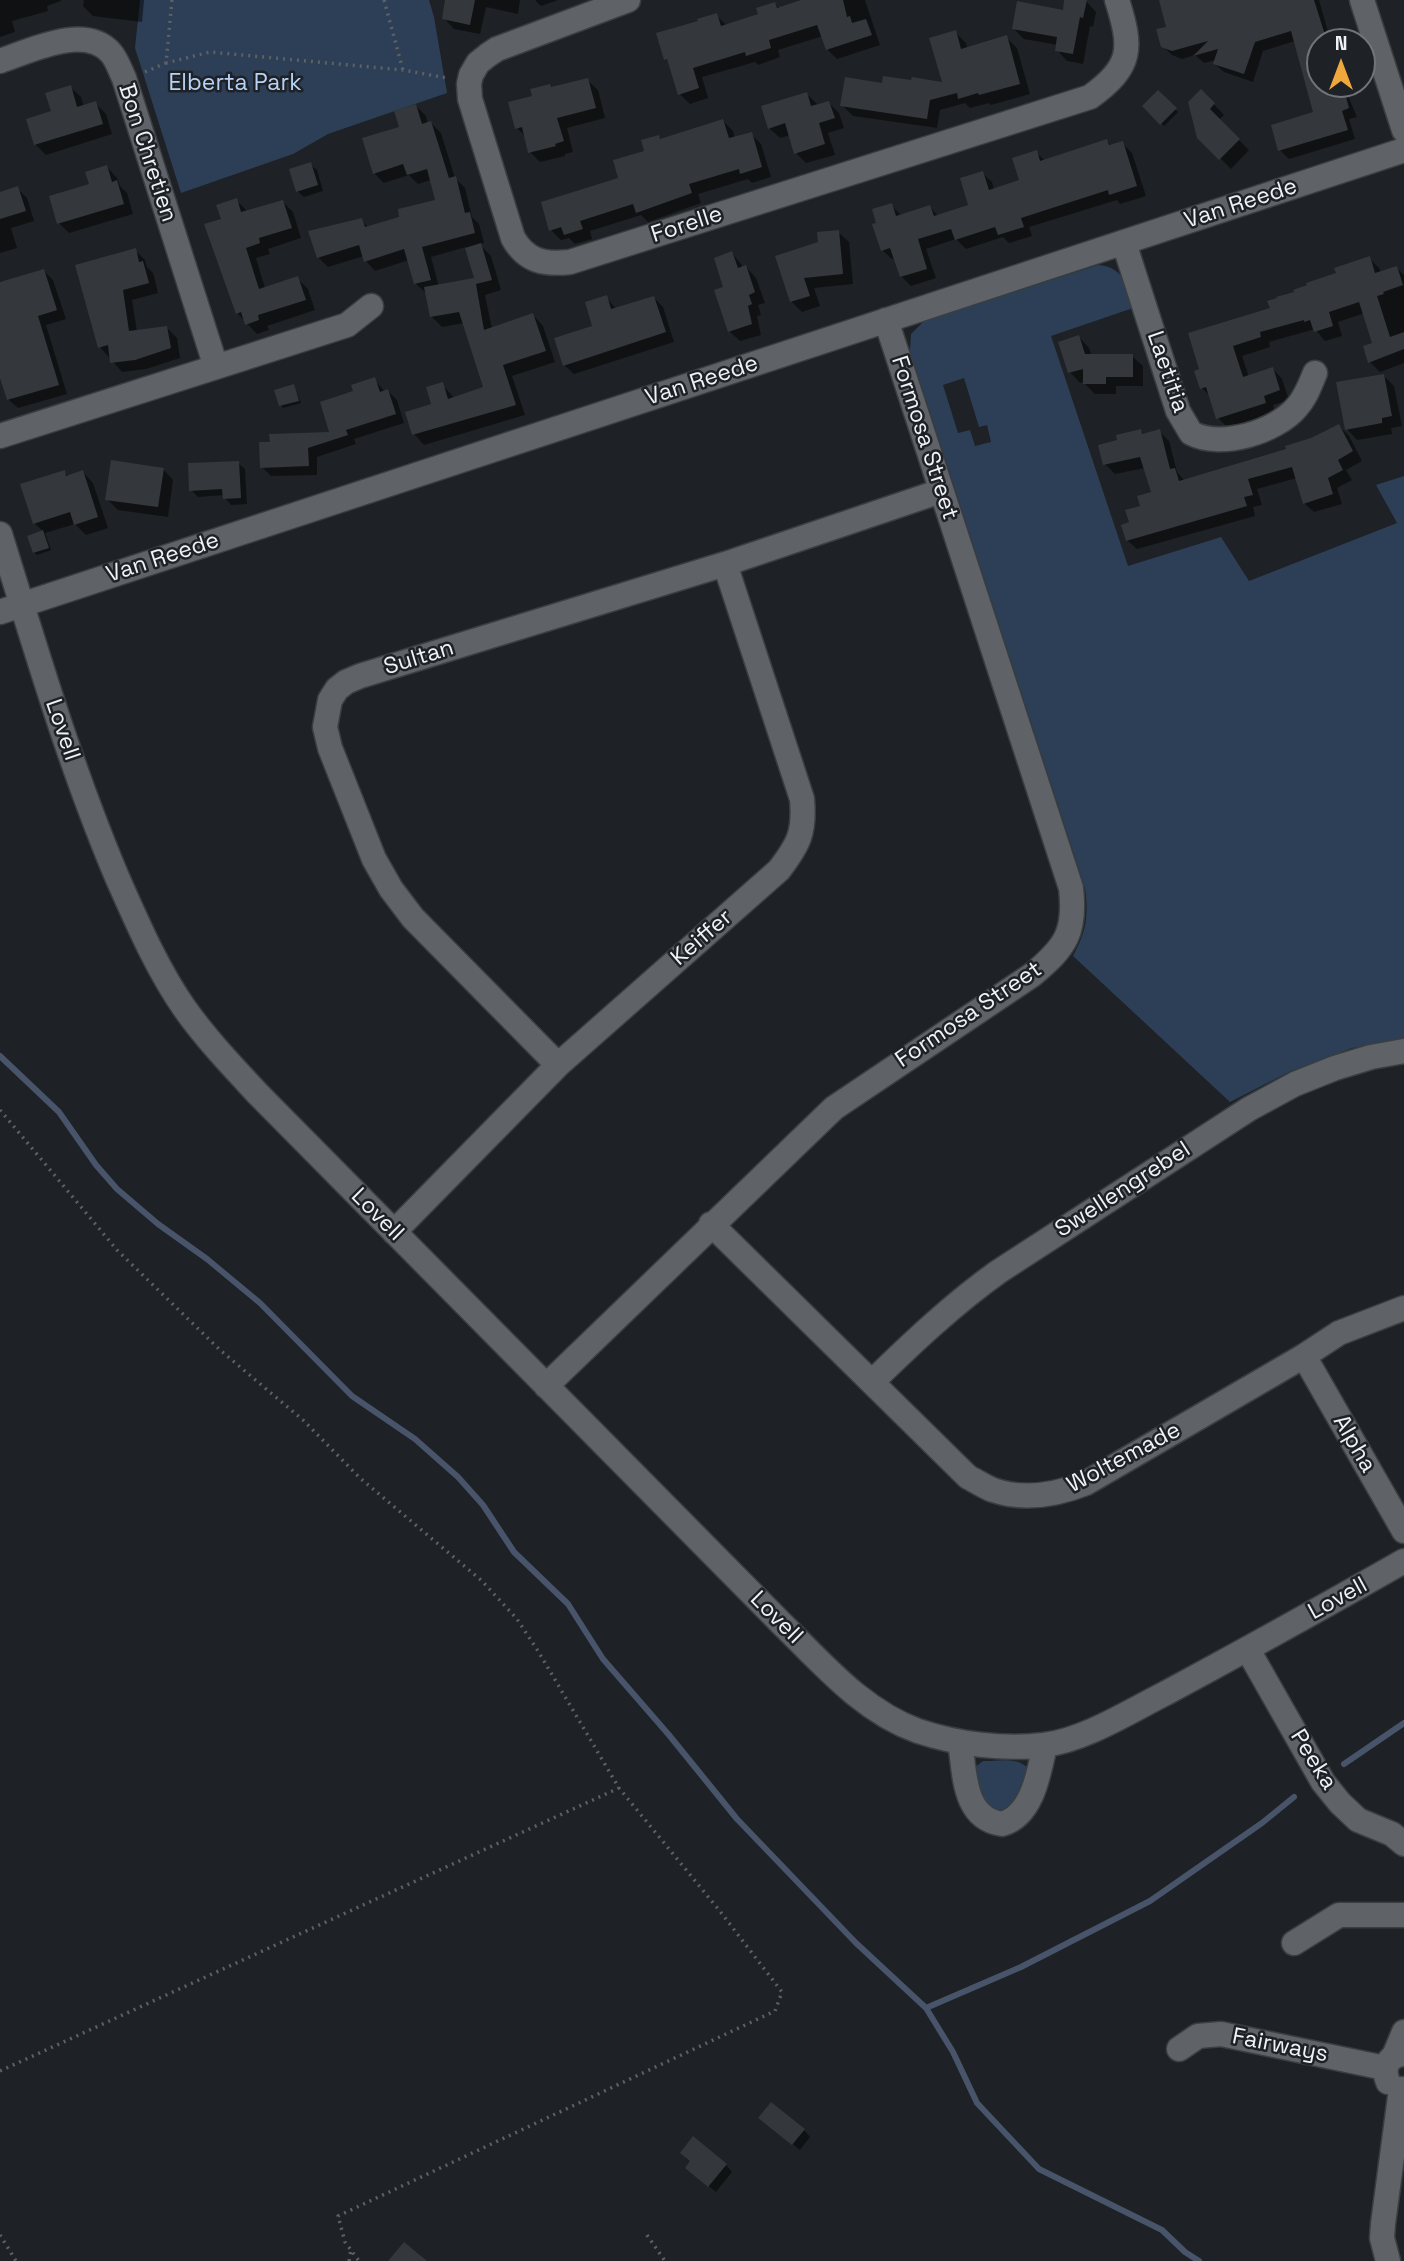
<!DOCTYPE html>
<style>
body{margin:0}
#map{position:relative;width:1404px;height:2261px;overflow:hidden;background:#1e2125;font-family:"Space Grotesk",sans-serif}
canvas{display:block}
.north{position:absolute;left:1306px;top:28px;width:70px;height:70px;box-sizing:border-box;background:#1e2125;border:2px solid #727578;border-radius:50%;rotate:0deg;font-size:19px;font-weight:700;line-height:28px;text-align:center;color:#f0f2f5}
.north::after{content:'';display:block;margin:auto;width:24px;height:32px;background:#eea83c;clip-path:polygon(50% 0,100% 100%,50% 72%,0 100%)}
</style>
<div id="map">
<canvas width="1404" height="2261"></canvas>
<div class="north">N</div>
</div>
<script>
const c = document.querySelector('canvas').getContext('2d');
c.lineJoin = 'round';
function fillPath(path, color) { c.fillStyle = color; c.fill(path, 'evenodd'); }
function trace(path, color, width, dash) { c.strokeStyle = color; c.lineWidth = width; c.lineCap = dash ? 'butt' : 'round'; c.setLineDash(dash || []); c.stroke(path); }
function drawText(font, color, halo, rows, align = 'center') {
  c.font = font + ' "Space Grotesk",sans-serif'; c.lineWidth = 5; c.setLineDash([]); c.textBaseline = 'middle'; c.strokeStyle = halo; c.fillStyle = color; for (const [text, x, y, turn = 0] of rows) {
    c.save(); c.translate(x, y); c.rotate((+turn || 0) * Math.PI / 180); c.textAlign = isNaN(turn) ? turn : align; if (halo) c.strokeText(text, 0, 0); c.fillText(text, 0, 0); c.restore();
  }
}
const green = new Path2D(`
 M140 0H429L434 17 447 93 328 134 293 154 181 193 135 48Z
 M1098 265C1124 267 1127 286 1136 307L1051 336 1128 566 1221 537 1249 581 1397 523 1376 485 1404 476V1040L1352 1048 1289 1072 1230 1102 1073 956C1086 932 1089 916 1085 888L910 351 911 334 924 321ZM964 378 979 427 987 425 991 442 975 446 970 430 958 433 943 385Z
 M983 1761C999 1761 1019 1756 1030 1770L1013 1812H986L973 1769Z`);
const shadow = new Path2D(`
 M0 0H60L61 1 47 6 48 11 12 21 15 32 0 37Z
 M84 0H144L142 22 93 16 83 6Z
 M447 0H520L518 14 486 7 480 34 454 29 444 18Z
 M535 0H558L541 6Z
 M807 0H865L880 45 837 59 827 49 823 36 778 50 780 57 758 65 755 62 702 77 708 98 690 104 680 94 671 64 666 59 716 15 727 26 760 15 775 4 780 9Z
 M1066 0 1086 1 1096 12 1093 27 1090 26 1083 64 1067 61 1057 50 1058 45 1024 39 1013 28 1064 12Z
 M1160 0H1319L1331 42H1320V84H1343L1357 117 1349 119 1355 139 1289 159 1280 150 1316 113 1295 41 1263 51 1253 82 1224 72 1215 64 1216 60 1204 63 1195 55 1182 59 1172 55 1163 46 1169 28Z
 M955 32 966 43 968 49 1006 37 1017 48 1030 94 991 105 989 103 970 108 965 103 940 110 937 128 853 116 842 105 884 85 944 84Z
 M587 80 598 90 605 118 567 128 573 152 565 154V156L540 162 530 152 526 137 517 128 534 97 550 86 553 89Z
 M70 87 81 97 84 107 95 103 106 114 112 134 46 155 35 144Z
 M1201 91 1224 115 1219 120 1249 150 1231 169 1199 137Z
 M1158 92 1178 112 1164 126 1144 106Z
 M807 94 817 104 829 103 839 113 844 128 828 133 835 155 806 163 796 153 791 135 780 138 769 128Z
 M416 106 426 116 428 124 431 123 441 133 455 178 465 188 472 217 479 224 484 243 479 244 491 256 501 290 485 295 492 329 533 315 543 326 555 362 512 376 525 415 424 445 414 434 433 405 442 384 454 398 486 388 464 323 442 327 432 317 426 293 416 284 409 260 375 271 366 261 364 256 328 267 318 257 361 220 369 228 401 218 437 202 431 180 418 184 409 175 384 183 374 173ZM466 247 476 280 439 287 431 257Z
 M723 121 733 131 735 138 751 134 761 144 771 177 752 183 748 179 698 194 701 203 648 222 641 215 590 231 592 239 575 244 569 238 561 240 551 230 621 179 658 137 662 140Z
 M1107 141 1112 146 1122 143 1132 153 1146 196 1120 204 1117 200 1029 227 1032 236 1009 243 1003 237 966 249 956 239 926 249 936 278 911 286 901 276 895 258 892 259 882 250 891 205 901 215 930 207 938 216 971 206 982 173 992 182 994 190 1021 181 1036 152 1045 161Z
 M310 164 317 170 323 191 304 197 297 191Z
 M107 167 117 178 120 186 127 193 133 214 69 233 59 223Z
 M17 188 27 198 34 221 11 228 17 248 0 253V194Z
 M236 200 247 211 283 202 293 212 301 238 268 249 270 254 256 258 265 288 297 278 308 289 315 310 267 326 269 330 257 334 237 313 223 220Z
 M838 232 849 242 853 284 814 288 820 306 802 312 791 301 820 243Z
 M135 250 145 260 147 267 153 273 158 293 132 300 137 332 167 328 177 338 180 358 146 369 122 372 100 347Z
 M732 253 744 268 746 267 756 278 765 303 758 305 761 315 757 316 761 335 740 341 729 331 726 288Z
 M1369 258 1379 268 1381 273 1397 268 1404 275V363L1380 372 1370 362 1365 347 1375 344 1365 313 1338 322 1342 336 1325 341 1315 329 1269 342 1270 347 1242 356 1249 377 1273 369 1282 379 1289 400 1273 405 1275 413 1228 428 1218 418 1212 398 1202 388 1197 372 1272 310 1296 293Z
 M44 271 53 280 66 319 46 325 67 394 18 408 8 399 0 372V280L1 284Z
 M606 297 617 310 654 298 663 307 674 342 574 374 564 365 594 327Z
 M1079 337 1089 348 1092 356H1132L1143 366V386H1116V394H1095L1083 382 1080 383 1070 372Z
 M1384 376 1394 386 1402 426 1391 428 1392 434 1357 440 1347 429Z
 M374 379 385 392 388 391 397 400 404 423 354 439 356 444 317 457V475L271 476 262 467 332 433 355 393Z
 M293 386 301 403 283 408 281 405Z
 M1339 426 1349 436 1362 461 1346 470 1352 480 1337 488 1342 504 1314 512 1304 503 1297 478 1257 489 1262 505 1253 507 1255 516 1137 549 1127 540 1131 523 1153 493 1145 468 1115 474 1105 464 1120 441 1140 431 1144 435 1159 431 1169 441 1177 472 1185 481 1288 450Z
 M238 463 245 469 247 504 231 505 225 498V495L198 497 191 490Z
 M163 469 173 480 168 517 118 510 107 499Z
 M64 472 69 477 83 472 93 483 108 528 86 535 75 524 45 533 51 550 37 555 34 552 44 532 34 523Z
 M767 2124 804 2130 810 2137 800 2150Z
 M726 2165 732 2172 716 2192 693 2174Z`);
const stream = new Path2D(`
 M0 1056 59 1112 96 1165 117 1189 158 1224 207 1259 260 1303 352 1396 415 1439 458 1477 483 1505 514 1552 568 1604 603 1659 669 1735 737 1819 856 1943 926 2008 953 2052 977 2103 1039 2169 1162 2230 1185 2252 1199 2261
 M1344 1764 1404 1723
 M926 2008 1021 1967 1150 1901 1262 1823 1294 1797`);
const building = new Path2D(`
 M445 0H475L470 25 442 19Z
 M801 0H843L847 17 850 16 852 23 866 19 872 35 826 50 817 25 769 40 771 48 746 56 745 52 693 68 699 88 678 95 667 59 664 60 656 33 698 21 697 19 717 13 721 26 758 14 756 8 775 2 777 8Z
 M1064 0H1087L1083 18 1080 17 1073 54 1055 51 1057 37 1012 29 1017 1 1063 10Z
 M1159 0H1314L1326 38 1320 40V84H1338L1341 94 1345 93 1349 108 1342 111 1348 130 1278 151 1271 125 1313 112 1291 31 1255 42 1244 74 1213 64 1218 49 1193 56 1208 41 1172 51 1161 47 1156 29 1166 27Z
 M956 30 961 49 1007 35 1020 84 979 95 978 93 958 99 957 93 930 100 927 119 840 106 845 77 882 83 883 76 911 80 912 77 942 82 929 38Z
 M588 78 596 108 557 118 564 141 555 144 556 146 528 153 522 127 515 129 508 102 532 96 530 89 550 84 551 87Z
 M71 85 77 107 96 101 103 124 34 145 26 119 51 111 45 93Z
 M1201 89 1215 103 1210 109 1240 139 1219 160 1197 138 1188 102Z
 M1158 90 1177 108 1160 125 1142 106Z
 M807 92 811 106 829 101 835 118 819 123 825 144 794 154 785 123 768 129 761 106Z
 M416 104 422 124 431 121 449 178 456 176 465 213 470 212 475 233 422 247 431 280 414 284 404 249 364 262 359 245 317 258 308 231 362 218 365 227 399 217 398 209 435 200 427 169 407 175 403 164 373 174 362 138 399 127 394 111Z
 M723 119 729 138 752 132 762 167 740 174 739 169 689 184 692 193 636 213 633 204 580 221 583 229 564 235 561 227 549 231 541 202 618 178 613 160 644 151 641 140 659 135 660 139Z
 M1107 139 1109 145 1123 141 1137 186 1109 195 1108 190 1021 218 1024 227 998 235 995 227 955 240 951 229 918 239 927 269 900 277 890 248 881 251 872 224 876 223 872 209 892 203 896 216 930 205 934 216 968 205 960 178 983 171 989 190 1019 180 1012 158 1037 150 1040 161Z
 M311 162 318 185 296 192 289 169Z
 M107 165 112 182 117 180 124 204 57 224 49 196 89 184 85 172Z
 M18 186 26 211 0 219V192Z
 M237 198 241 212 283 200 292 228 259 238 260 243 246 248 259 289 298 276 306 300 258 315 259 320 245 325 241 312 236 314 204 224 221 219 216 205Z
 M839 230 843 274 804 278 810 296 790 302 775 256 818 242 817 232Z
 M481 243 492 280 476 284 484 330 533 313 546 351 503 365 516 405 412 435 405 412 431 404 426 387 443 382 448 399 483 387 459 312 430 317 424 287 474 278 465 248Z
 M136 248 139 262 143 261 149 283 123 290 129 331 167 326 171 348 135 360 110 363 108 345 98 348 75 265Z
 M732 251 738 268 746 265 755 292 749 295 752 304 748 306 752 324 728 332 714 290 723 287 714 258Z
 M1370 256 1375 273 1397 266 1403 285 1383 292 1384 294 1377 296 1390 337 1404 332V349L1368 363 1363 346 1372 343 1359 302 1329 312 1333 326 1314 332 1310 320 1304 322V320L1260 332 1261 337 1233 346 1243 377 1273 367 1280 390 1264 396 1266 403 1216 419 1206 387 1200 389 1194 371 1199 369 1188 333 1270 308 1267 301 1277 298 1276 297 1294 292 1293 290 1307 285 1306 283 1336 273 1334 268Z
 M44 269 57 310 38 316 59 385 7 400 0 378V282Z
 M607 295 611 309 654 296 666 332 563 366 554 338 592 326 585 302Z
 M1079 335 1085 354H1133V377H1106V384H1083V369L1068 373 1058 342Z
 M1384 374 1392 416 1382 418V423L1345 430 1336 382Z
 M375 377 380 392 388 389 396 414 346 430 348 435 308 448 309 466 260 468 259 442H270L269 434 329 432 320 402 353 391 351 385Z
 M294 384 299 401 279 406 274 390Z
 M1339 424 1353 451 1338 460 1343 470 1328 478 1333 494 1303 504 1292 467 1248 479 1253 495 1244 497 1247 506 1126 541 1121 525 1129 522 1125 510 1140 506 1137 496 1151 492 1140 457 1103 465 1098 445 1117 440 1116 435 1141 429 1142 434 1160 429 1170 469 1175 468 1179 481 1286 449 1285 446 1311 438Z
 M111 460 164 468 158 507 105 500Z
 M239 461 241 498 223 499 222 489 189 491 188 463Z
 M65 470 66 476 83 470 98 517 74 525 70 512 33 524 20 484Z
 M43 530 49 548 33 553 27 536Z
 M771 2102 805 2129 792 2145 758 2118Z
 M693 2136 727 2164 708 2187 685 2168 690 2161 680 2153Z
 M404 2242 427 2261H388Z`);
const path = new Path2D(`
 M172 0 166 63 210 52 403 70 447 78
 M384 0 403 70
 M145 72 166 63
 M0 1110 117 1250 220 1350 303 1420 360 1478 482 1581 517 1619 538 1651 619 1788 719 1910 782 1992 775 2011 338 2216 345 2242 359 2261
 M0 2071 619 1788
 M0 2235 16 2261
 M647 2235 665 2261
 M349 2261 351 2250`);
const minor = new Path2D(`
 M628 0 497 49 488 55 478 63 471 75 469 84 470 99 513 238C526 261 544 265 570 262L1090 97C1133 66 1132 48 1117 0
 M1362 0 1404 130
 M0 61C30 51 85 23 111 53 117 60 120 70 124 78L216 367 0 436
 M1124 243 1178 411 1191 433C1221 449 1276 432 1297 407 1306 397 1310 385 1315 373
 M216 367 347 325 371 306
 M0 534C36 650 70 766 117 877 137 922 157 969 185 1009 207 1040 233 1067 258 1094L781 1623C822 1663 862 1711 918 1731 957 1744 1003 1750 1044 1745 1085 1740 1130 1711 1166 1693 1246 1650 1325 1606 1404 1561
 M0 612 1404 150
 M558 1065 413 918 391 889 374 859 330 748 325 727 330 700 337 689 346 682 360 676 725 564 941 491
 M711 1224 968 1477C976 1481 985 1487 993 1490 1025 1501 1056 1495 1086 1483L1304 1356 1339 1333 1404 1308
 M394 1232 558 1065 779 870C799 844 805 832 802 799L725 564
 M1304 1356 1404 1531
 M872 1382C912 1343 952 1305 998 1272L1249 1109 1295 1084 1335 1068 1371 1057 1404 1051
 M546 1386 834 1108 1032 975C1066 947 1076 932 1071 888L886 320
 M1248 1650 1323 1782 1340 1803 1358 1820 1392 1834 1404 1844
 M960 1742C965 1774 963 1818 1002 1824 1033 1815 1039 1772 1045 1745
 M1294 1943 1339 1915H1404
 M1179 2049 1198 2036 1221 2034 1385 2068
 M1394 2056 1404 2032
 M1388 2082C1382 2068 1388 2055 1404 2054
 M1388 2261 1382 2238 1383 2224 1401 2089`);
const parkNames = [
 ["Elberta Park",235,84]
];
const streetNames = [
 ["Bon Chretien",147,153,72],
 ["Van Reede",1241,204,-18],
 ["Forelle",687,225,-18],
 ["Laetitia",1167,372,71],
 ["Van Reede",702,381,-18],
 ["Formosa Street",924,438,72],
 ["Van Reede",163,558,-18],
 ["Sultan",419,658,-17],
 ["Lovell",62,730,71],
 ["Keiffer",702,938,-41],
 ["Formosa Street",969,1015,-34],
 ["Swellengrebel",1123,1190,-33],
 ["Lovell",377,1215,45],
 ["Alpha",1354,1444,60],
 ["Woltemade",1124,1458,-28],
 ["Lovell",1338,1599,-29],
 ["Lovell",776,1618,45],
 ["Peeka",1313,1760,58],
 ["Fairways",1280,2046,11]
];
fillPath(green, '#2d3f56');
fillPath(shadow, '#0007');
trace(stream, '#48546a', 6);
fillPath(building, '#34383c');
trace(minor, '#3b3e41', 27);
trace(path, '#5e6164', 3.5, [2, 5]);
trace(minor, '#5f6367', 24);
drawText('23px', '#b6d3f7', '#1e2125', parkNames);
drawText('23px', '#f0f2f5', '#1e2125', streetNames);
</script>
